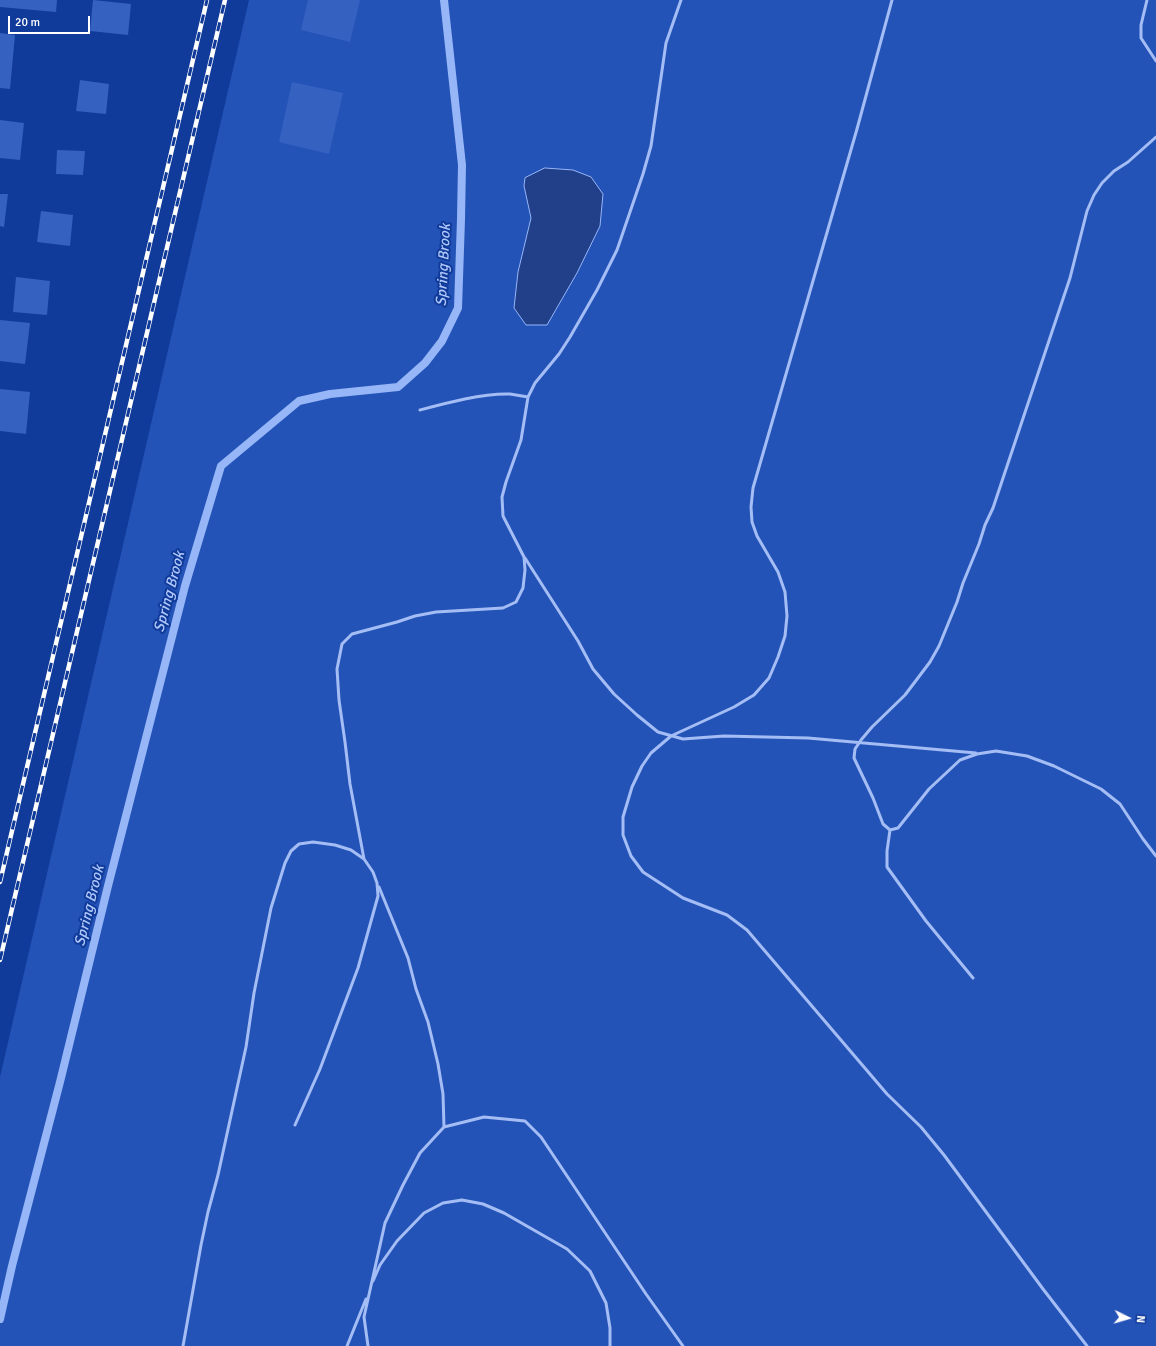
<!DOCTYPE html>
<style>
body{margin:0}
#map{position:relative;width:1156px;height:1346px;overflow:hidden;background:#113b9a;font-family:Signika,sans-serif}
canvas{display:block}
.north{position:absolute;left:1108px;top:1298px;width:40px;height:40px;-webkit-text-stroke:3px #113b9a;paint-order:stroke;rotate:95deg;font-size:11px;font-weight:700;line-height:16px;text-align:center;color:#fff}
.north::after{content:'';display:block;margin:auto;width:14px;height:18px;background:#fff;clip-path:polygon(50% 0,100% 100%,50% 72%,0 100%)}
.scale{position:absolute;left:8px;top:16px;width:82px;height:18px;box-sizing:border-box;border:2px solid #fff;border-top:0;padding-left:5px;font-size:12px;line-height:14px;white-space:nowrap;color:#fff;-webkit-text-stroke:3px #113b9a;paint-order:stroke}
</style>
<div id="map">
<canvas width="1156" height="1346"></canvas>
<div class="north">N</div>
<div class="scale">20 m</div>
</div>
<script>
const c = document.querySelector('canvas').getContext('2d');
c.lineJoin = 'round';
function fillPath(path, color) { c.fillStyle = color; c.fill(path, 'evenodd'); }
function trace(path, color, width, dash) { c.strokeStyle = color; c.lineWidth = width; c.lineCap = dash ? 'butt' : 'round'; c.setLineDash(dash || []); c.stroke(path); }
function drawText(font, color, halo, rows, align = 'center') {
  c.font = font + ' Signika,sans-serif'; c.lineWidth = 4; c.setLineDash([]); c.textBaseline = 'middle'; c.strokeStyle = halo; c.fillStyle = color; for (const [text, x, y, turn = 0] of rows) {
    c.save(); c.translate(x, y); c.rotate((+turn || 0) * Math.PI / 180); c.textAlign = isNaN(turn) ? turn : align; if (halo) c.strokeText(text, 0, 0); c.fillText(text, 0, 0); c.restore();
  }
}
const green = new Path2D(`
 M249 0H1156V1346H0V1077Z`);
const water = new Path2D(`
 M545 168 573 170 591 177 603 194 600 226 577 273 547 325H526L514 308 518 272 531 218 524 186 525 178Z`);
const stream = new Path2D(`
 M0 1319 12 1266 60 1082 108 886 185 586 221 466 299 401 330 394 398 387 425 363 442 341 458 308 461 219 462 165 444 0`);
const building = new Path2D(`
 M0 0H57L56 12 0 7Z
 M93 0 131 4 128 35 90 31Z
 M308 0H360L350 42 301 30Z
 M0 33 15 35 10 89 0 88Z
 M80 80 109 84 106 114 76 111Z
 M292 82 343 93 329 154 279 142Z
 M0 120 24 123 20 160 0 158Z
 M57 150 85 151 83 175 56 174Z
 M0 194H8L4 227 0 226Z
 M41 211 73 215 70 246 37 242Z
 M16 277 50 281 47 315 13 312Z
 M0 320 30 323 25 364 0 361Z
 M0 389 30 392 26 434 0 431Z`);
const lane = new Path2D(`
 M892 0 857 129 753 488 751 507 752 522 757 536 778 572 785 592 787 616 785 636 778 657 769 678 754 695 734 707 671 736 651 753 642 766 632 787 623 817V835L631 856 643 872 683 898 727 915 747 930 887 1094 921 1127 944 1155 1043 1289 1087 1346
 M1147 0 1141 25V38L1156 61
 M1156 137 1128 162 1114 171 1102 183 1094 195 1087 211 1070 278 993 508 985 525 979 544 963 583 957 602 939 646 930 662 905 695 872 727 861 740 855 749 854 758 873 798 883 824 890 830 898 828 929 789 960 760 977 754 996 751 1027 756 1054 766 1101 789 1120 804 1143 839 1156 856
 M420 410C446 403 483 393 510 394 516 395 522 396 528 397
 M525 558 578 641 593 669 614 694 637 715 658 732 683 739 724 736 808 738 976 753
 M890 830 887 851V867L926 921 973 978
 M364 859 350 784 345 742 339 700 337 669 342 644 352 634 397 622 415 616 436 612 503 608 516 602 523 588 525 570 524 557 503 516 502 497 506 482 521 440 528 397 535 383 559 354 570 337 597 290 617 250 643 174 651 146 666 43 681 0
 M379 887 408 958 416 989 428 1022 438 1064 443 1094 444 1127
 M373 1281 380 1265 397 1241 424 1213 443 1203 462 1200 483 1204 504 1213 567 1249 590 1271 606 1303 610 1328V1346
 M183 1346 201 1245 208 1212 218 1175 246 1047 254 993 271 908 285 863 291 851 299 844 313 842 335 845 351 850 364 859 373 872 377 883 378 896 358 968 320 1069 295 1125
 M347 1346 366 1299
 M368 1346 364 1317 385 1223 403 1185 420 1153 444 1127 484 1117 525 1121 541 1137 646 1294 683 1346`);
const rail = new Path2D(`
 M0 882 207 0
 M0 960 225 0`);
const waterNames = [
 ["Spring Brook",444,265,-87],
 ["Spring Brook",170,592,-75],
 ["Spring Brook",90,906,-76]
];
fillPath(green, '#2453b8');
fillPath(water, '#214089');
trace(water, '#96b6f7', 1);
trace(stream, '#96b6f7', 8);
fillPath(building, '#3561c0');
trace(lane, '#a4bdf4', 3);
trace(rail, '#fff', 4.5);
trace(rail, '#113b9a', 3, [9]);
drawText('italic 15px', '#b0c8fb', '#113b9a', waterNames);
</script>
